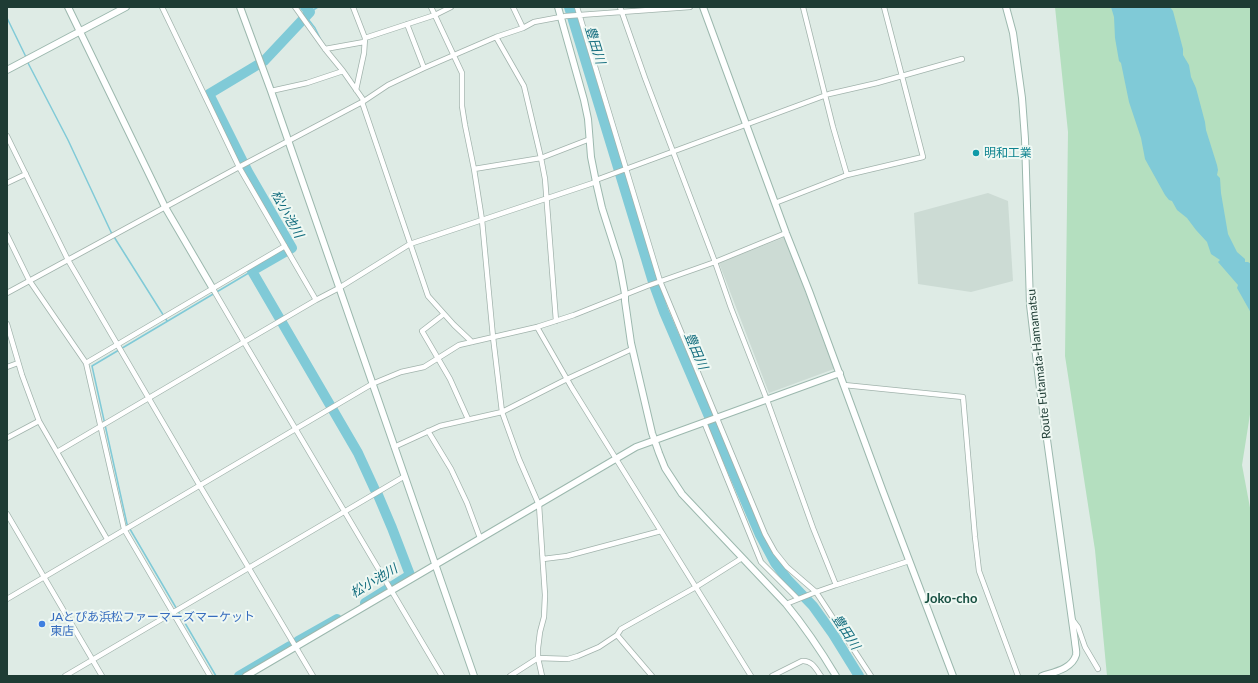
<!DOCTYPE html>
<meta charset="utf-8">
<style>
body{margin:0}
#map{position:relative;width:1258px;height:683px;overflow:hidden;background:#deebe5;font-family:Lato,sans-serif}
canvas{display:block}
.frame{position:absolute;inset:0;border:8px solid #1e3c34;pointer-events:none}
</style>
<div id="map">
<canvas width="1258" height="683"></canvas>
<div class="frame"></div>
</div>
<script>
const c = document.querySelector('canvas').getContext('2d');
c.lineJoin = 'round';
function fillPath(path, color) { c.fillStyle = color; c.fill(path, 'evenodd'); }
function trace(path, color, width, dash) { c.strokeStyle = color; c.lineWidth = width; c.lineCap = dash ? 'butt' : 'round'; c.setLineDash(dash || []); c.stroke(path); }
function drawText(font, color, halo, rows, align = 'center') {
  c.font = font + ' Lato,"Noto Sans JP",sans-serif'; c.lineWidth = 4; c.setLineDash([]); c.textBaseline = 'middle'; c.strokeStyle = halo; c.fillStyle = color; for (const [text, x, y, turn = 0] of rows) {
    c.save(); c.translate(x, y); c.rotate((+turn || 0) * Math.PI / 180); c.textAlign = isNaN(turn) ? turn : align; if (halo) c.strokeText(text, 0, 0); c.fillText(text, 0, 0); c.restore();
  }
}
const built = new Path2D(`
 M988 193 1008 201 1013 281 971 292 918 284 914 213Z
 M785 237 834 369 769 393 719 263Z`);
const green = new Path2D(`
 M1055 7H1251V408L1242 465 1251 513V676H1107L1095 550 1065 356 1068 132Z`);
const water = new Path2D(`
 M1111 7H1170L1173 11 1183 49V55L1189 65 1191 77 1196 88 1205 122 1206 130 1217 165 1218 170 1217 175 1220 178 1221 193 1228 234 1237 252 1245 259V262H1248L1251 264V313L1237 288 1238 285 1218 262 1220 260 1211 254 1207 242 1196 230 1187 218 1177 210 1172 201 1169 200 1165 195 1145 159 1141 138 1129 102 1121 63 1119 61 1115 38 1114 17Z`);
const stream = new Path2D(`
 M310 12 318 7
 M305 15 315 28 322 42
 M7 18 26 57
 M27 61 68 140 111 232 167 321
 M216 676 127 524 92 366 252 271`);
const river = new Path2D(`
 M305 7 310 12 264 61 209 94 248 172 292 248 252 271 358 453 375 490
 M569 7 653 282 664 312 760 535 775 563 788 580 813 606 833 634 859 676
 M365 603 410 575 392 528 378 495
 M298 641 337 619
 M239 676 290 646`);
const street = new Path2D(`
 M162 7 239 167 316 300 339 288 410 244 596 182
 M295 7 325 49 343 71 364 101
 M353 7 365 38 364 53 356 90
 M431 7 462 73V106L465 125 474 169 482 220 493 337 502 412 519 459 539 505 545 595 544 617 540 632 538 648V658L542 676
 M513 7 523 28
 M577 7 660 281 765 534 775 552 787 567 816 592 871 676
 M620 7 645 78 715 262 731 308 767 400 813 528 836 585 909 561
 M803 7 833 127 847 175
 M407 24 424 68
 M496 37 524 86 541 158 545 179 556 321
 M365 38 435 15 451 7
 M325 49 364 42
 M271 91 307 83 343 71
 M362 102 428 296 454 325 472 342
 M7 136 68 260 200 486 313 676
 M474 169 541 158 590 139
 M596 180 829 94 877 83 962 59
 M7 183 26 174
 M775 203 847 175 923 157 884 7
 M7 235 29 280 86 363 124 529 210 676
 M213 289 244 342 316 300
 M7 293 239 167 364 101 388 85 424 68 431 65 496 37 523 28 534 22 566 16 690 7
 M444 314 422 331 450 379 468 419
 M7 324 22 375 39 421
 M537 327 572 388 751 676
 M86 363 285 246
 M7 367 18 363
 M844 385 963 397 975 537 979 571 1018 676
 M704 422 761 562 798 599
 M428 431 451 469 467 503 480 538
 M7 438 39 421 107 539
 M394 447 440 426 502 412 567 379 632 349
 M57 452 244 342 442 676
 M7 514 102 676
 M543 559 567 556 661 531
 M7 599 372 384 401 372 424 367 459 345 537 327 574 315 647 286 715 262 786 233
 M786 604 816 592 836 585
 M1072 619 1078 627 1085 647 1098 669
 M617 635 621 629 696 587 742 558
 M65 676 405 476
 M510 676 538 658 568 659 578 656 599 647 617 635 652 676
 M772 676 802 661C812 660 816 669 821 676`);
const secondary = new Path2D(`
 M68 7 165 207 213 289
 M240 7 271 91 474 676
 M558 7 584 100 588 119 591 157 596 182 602 208 619 261 625 294V301L631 343 652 433 659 453 665 468 682 494 786 604C805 627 821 651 836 676
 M703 7 786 233 809 291 882 489 953 676
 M1006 7 1013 33 1022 98 1025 139 1030 305 1040 389 1075 642C1075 646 1077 651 1076 655 1072 669 1054 672 1042 676
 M7 70 126 7
 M246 676 636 447 840 373`);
const markers = [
 [976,153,4,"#0f9aa8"],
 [42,624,4,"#3f7fe0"]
];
const cultureNames = [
 ["明和工業",984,153]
];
const streetNames = [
 ["Route Futamata-Hamamatsu",1039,364,-96]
];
const shopNames = [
 ["JAとぴあ浜松ファーマーズマーケット",50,617],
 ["東店",50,631]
];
const waterNames = [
 ["豊田川",595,45,73],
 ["松小池川",287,214,61],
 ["豊田川",696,351,67],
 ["松小池川",374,581,-31],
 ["豊田川",846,632,57]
];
const neighbourhoodNames = [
 ["Joko-cho",951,599]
];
fillPath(built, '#ccdbd4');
fillPath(green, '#b4dfbf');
fillPath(water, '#80cad7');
trace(stream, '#80cad7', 1.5);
trace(river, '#80cad7', 10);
trace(street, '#a1b3ac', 6);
trace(secondary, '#9cb8ae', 8);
trace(street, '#fff', 4.5);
trace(secondary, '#fff', 6);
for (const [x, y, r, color] of markers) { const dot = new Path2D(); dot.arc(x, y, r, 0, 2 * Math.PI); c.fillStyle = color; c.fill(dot); trace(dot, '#eff8f3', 1.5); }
drawText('12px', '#0d838f', '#eff8f3', cultureNames, 'left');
drawText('12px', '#1e3c34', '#eff8f3', streetNames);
drawText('12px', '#366cbe', '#eff8f3', shopNames, 'left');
drawText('italic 13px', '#136d7e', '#eff8f3', waterNames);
drawText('bold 13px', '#185042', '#eff8f3', neighbourhoodNames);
</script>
